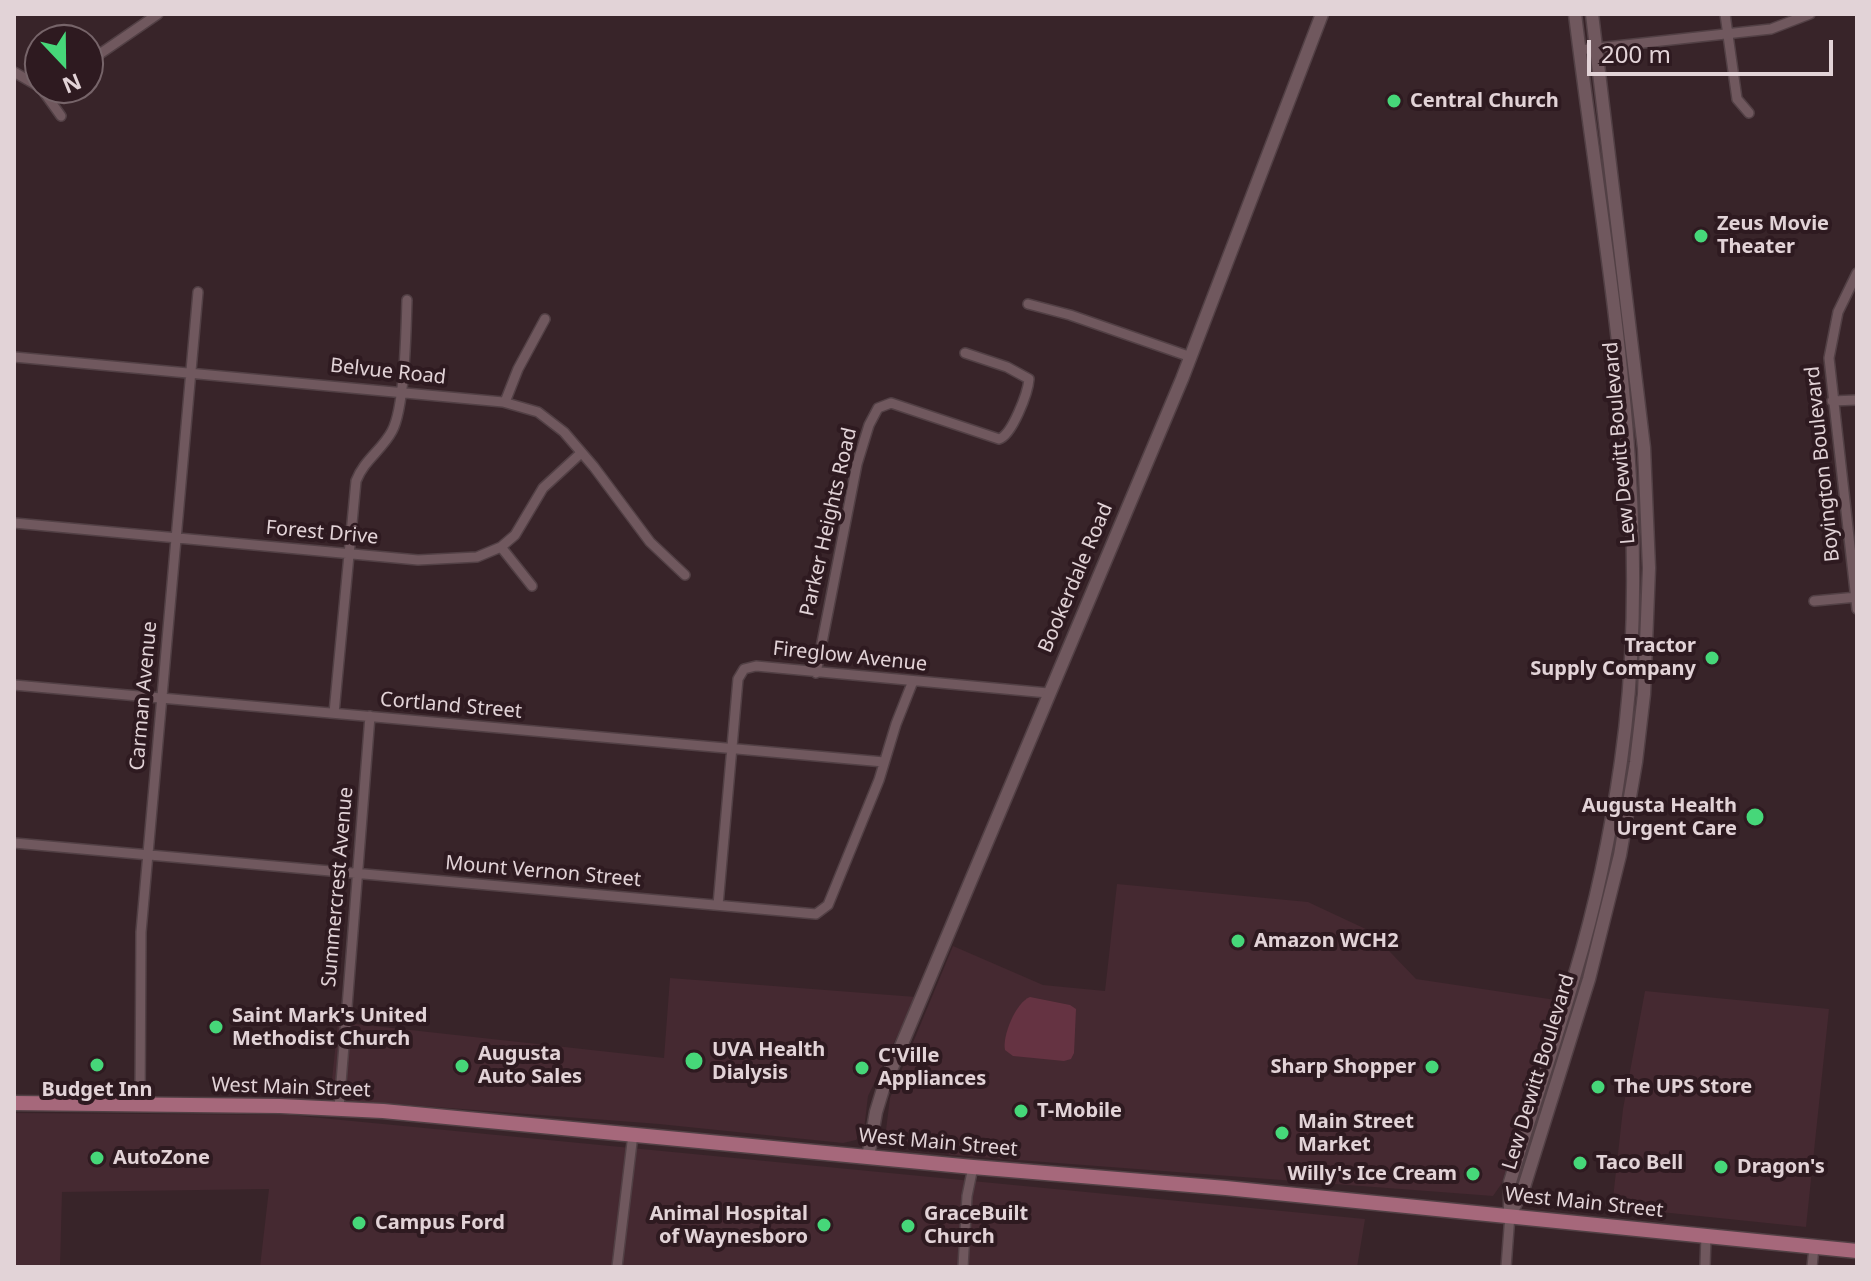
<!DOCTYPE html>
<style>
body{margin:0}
#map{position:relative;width:1871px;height:1281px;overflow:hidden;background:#382429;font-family:"Noto Sans",sans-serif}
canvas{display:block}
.frame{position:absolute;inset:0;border:16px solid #e2d3d7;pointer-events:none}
.north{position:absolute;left:24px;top:24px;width:80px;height:80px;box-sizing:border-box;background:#2e1a20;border:2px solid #766469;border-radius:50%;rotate:158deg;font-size:22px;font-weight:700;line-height:32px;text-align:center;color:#e2d3d7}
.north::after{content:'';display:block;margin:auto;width:28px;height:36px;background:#46d779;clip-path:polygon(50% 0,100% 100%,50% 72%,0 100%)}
.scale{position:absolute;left:1587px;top:40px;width:246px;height:36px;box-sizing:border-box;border:4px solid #e2d3d7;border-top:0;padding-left:10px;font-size:24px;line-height:28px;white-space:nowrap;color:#e2d3d7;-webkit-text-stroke:6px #2e1a20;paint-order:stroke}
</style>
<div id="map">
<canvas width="1871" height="1281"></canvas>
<div class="frame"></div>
<div class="north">N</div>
<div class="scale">200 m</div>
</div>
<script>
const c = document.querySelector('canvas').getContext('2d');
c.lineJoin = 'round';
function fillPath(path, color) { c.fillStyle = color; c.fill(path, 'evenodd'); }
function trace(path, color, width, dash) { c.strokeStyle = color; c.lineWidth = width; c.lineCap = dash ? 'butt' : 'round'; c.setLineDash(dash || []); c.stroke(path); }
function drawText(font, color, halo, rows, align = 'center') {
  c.font = font + ' "Noto Sans",sans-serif'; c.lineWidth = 8; c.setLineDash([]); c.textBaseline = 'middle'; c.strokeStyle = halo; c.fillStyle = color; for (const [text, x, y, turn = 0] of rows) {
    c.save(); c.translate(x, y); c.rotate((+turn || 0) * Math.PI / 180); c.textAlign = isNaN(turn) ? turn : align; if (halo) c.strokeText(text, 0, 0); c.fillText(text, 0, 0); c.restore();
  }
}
const built = new Path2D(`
 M1117 884 1308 902 1370 931 1416 979 1556 1000 1502 1183 1493 1196 952 1155 896 1144 885 1138 890 1098 953 946 1043 985 1105 991Z
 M670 978 916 997 868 1096 864 1130 856 1140 843 1143 659 1124 330 1099 338 1022 664 1058Z
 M1645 991 1829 1009 1806 1227 1612 1207 1623 1109Z
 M14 1113 290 1115 1365 1219 1357 1267H260L269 1189 62 1192 60 1267H14Z`);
const green = new Path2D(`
 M1030 997 1070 1005 1076 1009 1074 1053 1071 1059 1064 1061 1013 1056 1005 1050C1002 1036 1016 1002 1030 997Z`);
const street = new Path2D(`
 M1725 14 1737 99 1749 113
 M1579 50 1771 29 1810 14
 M88 62 158 14
 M14 72 40 87
 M41 88 61 116
 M1857 273 1838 312 1829 358 1857 609
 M1028 304 1070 315 1191 357
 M14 357 503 402 538 412 564 432 594 467 650 542 685 575
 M1832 401 1857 400
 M505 402 518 369 545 319
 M14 523 418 560 477 557 501 547 515 535 543 488 581 453
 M501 547 532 586
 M1814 601 1857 597
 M816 673 857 464 869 425 878 408 891 403 999 439C1012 435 1028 393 1029 379L1007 367 965 353
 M14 685 884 762
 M334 713 356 481C364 460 382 450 392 431 405 407 406 329 407 300
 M14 843 816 914 828 905 879 780 896 724 913 681
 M718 905 738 679 744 669 756 666 1048 693
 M140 1104 141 932 198 292
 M339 1108 370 716
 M617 1267 633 1134
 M963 1267 967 1196 973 1167
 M1506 1267 1510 1215
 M1705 1267 1706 1235
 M1812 1267 1814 1247`);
const secondary = new Path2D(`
 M868 1157 876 1112 883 1089 1182 379 1322 14
 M1510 1212V1182C1531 1112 1555 1044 1575 974 1596 904 1611 832 1621 761 1657 511 1605 262 1575 14
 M1510 1215 1524 1187 1589 979 1620 855 1636 762 1644 694 1649 568 1644 448 1592 14`);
const primary = new Path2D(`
 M14 1103 280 1106 383 1111 973 1167 1226 1188 1857 1251`);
const markers = [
 [1394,101,8,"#46d779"],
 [1701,236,8,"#46d779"],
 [1712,658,8,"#46d779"],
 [1755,817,10,"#46d779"],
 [1238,941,8,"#46d779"],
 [216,1027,8,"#46d779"],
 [694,1061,10,"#46d779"],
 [97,1065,8,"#46d779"],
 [462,1066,8,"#46d779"],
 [1432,1067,8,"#46d779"],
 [862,1068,8,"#46d779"],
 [1598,1087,8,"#46d779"],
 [1021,1111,8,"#46d779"],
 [1282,1133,8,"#46d779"],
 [97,1158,8,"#46d779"],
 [1580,1163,8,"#46d779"],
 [1721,1167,8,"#46d779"],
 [1473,1174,8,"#46d779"],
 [359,1223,8,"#46d779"],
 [824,1225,8,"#46d779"],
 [908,1226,8,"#46d779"]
];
const poiNames = [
 ["Central Church",1410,101],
 ["Zeus Movie",1717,224],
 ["Theater",1717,247],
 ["Tractor",1696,646,"right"],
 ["Supply Company",1696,669,"right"],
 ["Augusta Health",1737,806,"right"],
 ["Urgent Care",1737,829,"right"],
 ["Amazon WCH2",1254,941],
 ["Saint Mark's United",232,1016],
 ["Methodist Church",232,1039],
 ["UVA Health",712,1050],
 ["Dialysis",712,1073],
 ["Augusta",478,1054],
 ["Auto Sales",478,1077],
 ["C'Ville",878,1056],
 ["Appliances",878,1079],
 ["Sharp Shopper",1416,1067,"right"],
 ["The UPS Store",1614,1087],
 ["Budget Inn",97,1090,"center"],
 ["T-Mobile",1037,1111],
 ["Main Street",1298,1122],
 ["Market",1298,1145],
 ["AutoZone",113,1158],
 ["Taco Bell",1596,1163],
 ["Dragon's",1737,1167],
 ["Willy's Ice Cream",1457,1174,"right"],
 ["Animal Hospital",808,1214,"right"],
 ["of Waynesboro",808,1237,"right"],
 ["GraceBuilt",924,1214],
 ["Church",924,1237],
 ["Campus Ford",375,1223]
];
const streetNames = [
 ["Belvue Road",388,372,6],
 ["Lew Dewitt Boulevard",1620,443,-95],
 ["Boyington Boulevard",1823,464,-96],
 ["Parker Heights Road",829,522,-77],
 ["Forest Drive",322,533,5],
 ["Bookerdale Road",1076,578,-67],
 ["Fireglow Avenue",850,657,6],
 ["Carman Avenue",144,696,-85],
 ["Cortland Street",451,706,5],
 ["Mount Vernon Street",543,872,5],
 ["Summercrest Avenue",338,887,-85],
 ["Lew Dewitt Boulevard",1539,1072,-73],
 ["West Main Street",291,1088,2],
 ["West Main Street",938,1143,5],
 ["West Main Street",1584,1203,6]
];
fillPath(built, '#452931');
fillPath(green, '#653342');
trace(street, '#524045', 12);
trace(secondary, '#524045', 15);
trace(primary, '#524045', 17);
trace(street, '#70585e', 9);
trace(secondary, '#70585e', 12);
trace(primary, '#a6687b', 14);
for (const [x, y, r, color] of markers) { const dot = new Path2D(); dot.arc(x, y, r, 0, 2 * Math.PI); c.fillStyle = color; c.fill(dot); trace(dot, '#2e1a20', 3); }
drawText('bold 20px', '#e2d3d7', '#2e1a20', poiNames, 'left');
drawText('20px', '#e2d3d7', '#2e1a20', streetNames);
</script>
